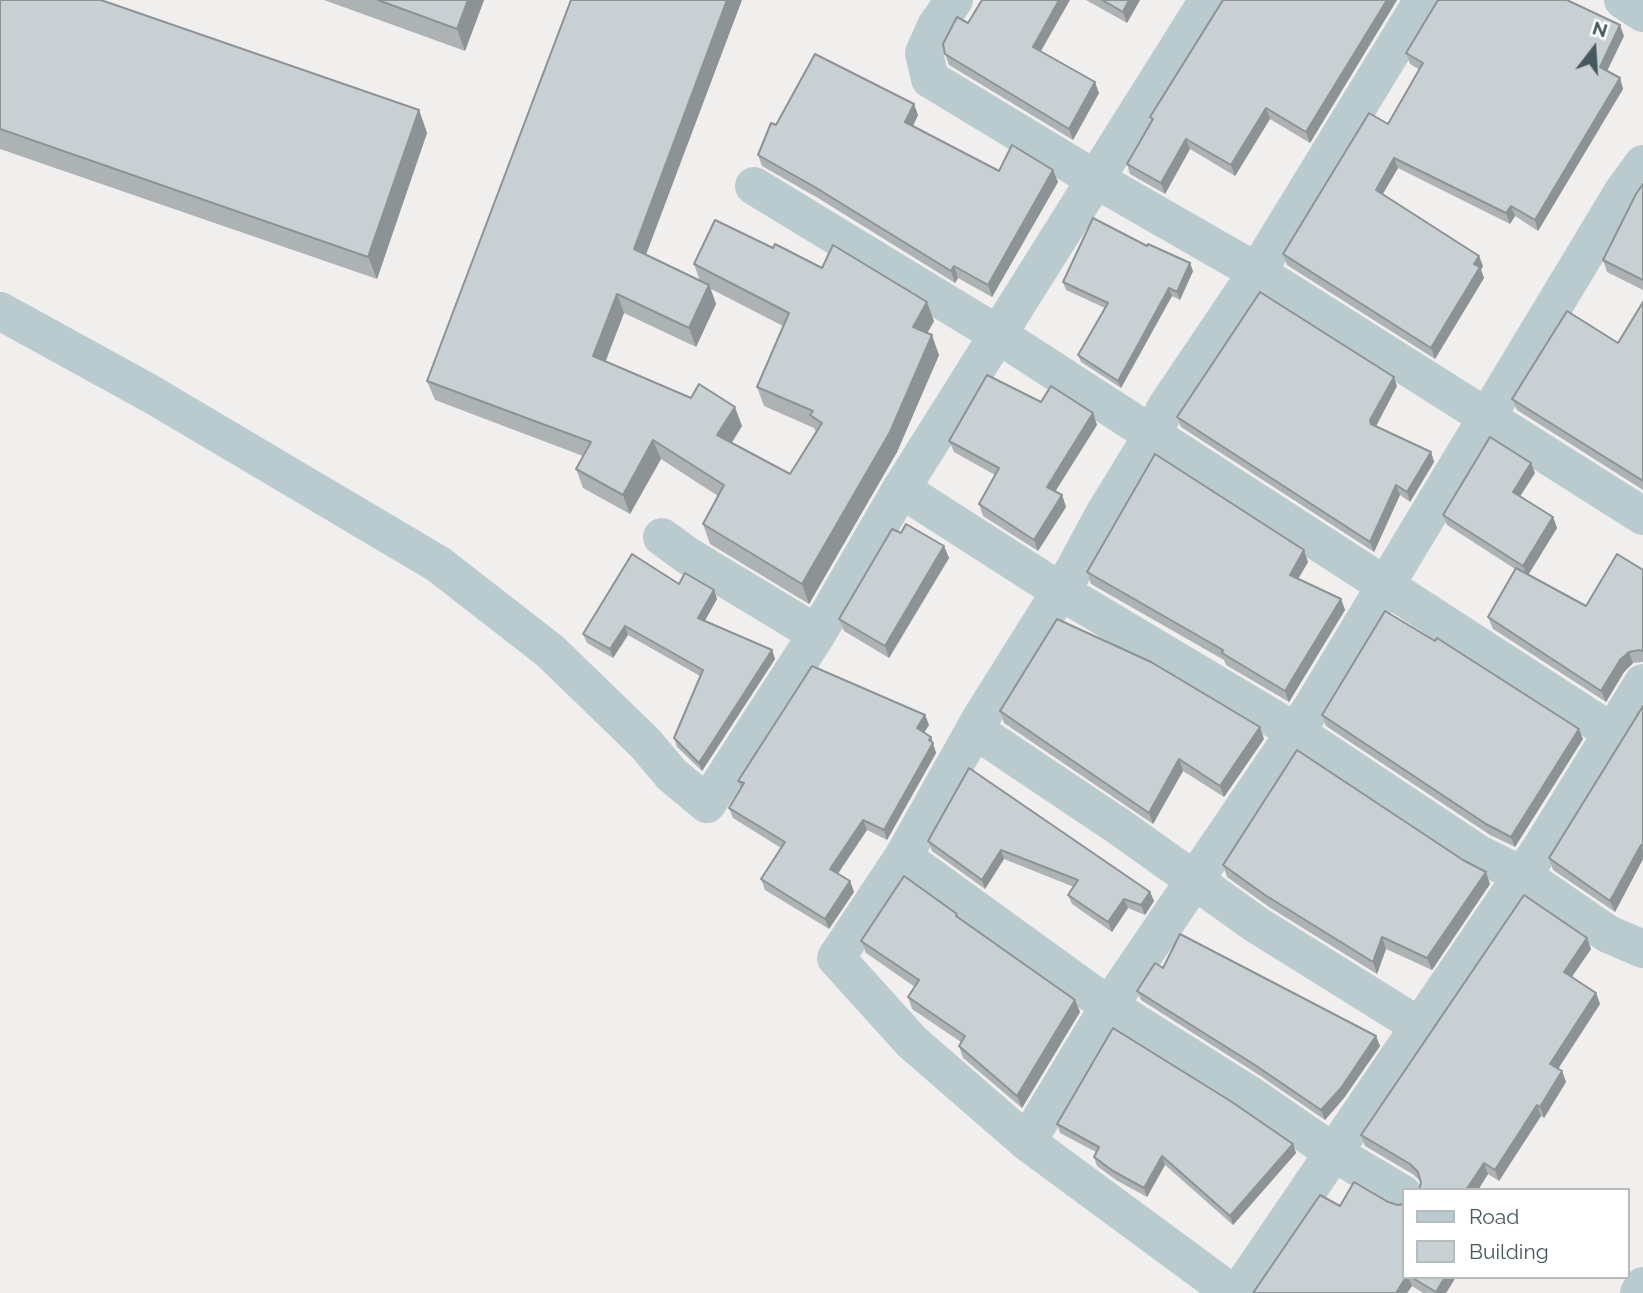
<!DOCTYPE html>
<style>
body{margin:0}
#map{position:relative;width:1643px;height:1293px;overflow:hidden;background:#f1eeee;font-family:Raleway,sans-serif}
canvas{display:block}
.legend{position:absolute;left:1402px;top:1188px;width:228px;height:91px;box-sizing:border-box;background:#fff;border:2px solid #b4bcbe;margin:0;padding:9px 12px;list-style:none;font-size:21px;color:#44585d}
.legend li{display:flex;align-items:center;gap:14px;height:35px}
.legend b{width:35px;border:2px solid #b4bcbe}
.north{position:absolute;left:1559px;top:14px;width:70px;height:70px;-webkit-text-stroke:5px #fff;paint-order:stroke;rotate:17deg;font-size:19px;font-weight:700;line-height:28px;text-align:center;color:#44585d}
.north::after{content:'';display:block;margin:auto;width:24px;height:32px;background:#44585d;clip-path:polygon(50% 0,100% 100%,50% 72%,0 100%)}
</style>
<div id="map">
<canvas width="1643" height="1293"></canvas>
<ul class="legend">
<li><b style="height:9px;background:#bacbcf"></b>Road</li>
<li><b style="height:19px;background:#c9d0d3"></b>Building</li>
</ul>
<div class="north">N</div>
</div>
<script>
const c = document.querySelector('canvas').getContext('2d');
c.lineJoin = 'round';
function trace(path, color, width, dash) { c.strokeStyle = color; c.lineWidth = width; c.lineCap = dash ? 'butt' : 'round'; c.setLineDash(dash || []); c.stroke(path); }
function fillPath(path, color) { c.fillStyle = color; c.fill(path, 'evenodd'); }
const street = new Path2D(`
 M954 0 936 26 924 53 930 79 1095 179 1257 272 1643 516
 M1623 0 1643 13
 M754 186 997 334 1613 733
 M0 311 151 394 438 564 550 651 645 743 672 775 707 804 817 634 901 489 1208 0
 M901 489 1060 591 1296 732 1479 854 1522 875 1608 934 1643 949
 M662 537 688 556 817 634
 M975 730 1121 828 1257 925 1419 1026
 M903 857 1109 1006 1247 1093 1334 1153 1403 1194
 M1027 1142 1109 1006 1311 709 1622 193 1643 164
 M1232 1293 1027 1142 912 1042 836 958 903 857 981 718 1075 568 1103 516 1153 434 1166 407 1257 272 1423 0
 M1238 1293 1543 845 1643 683
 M1639 1293 1643 1286`);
const wall = new Path2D(`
 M0 0 419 110 427 133 377 279 0 149Z
 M324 0H484L465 51Z
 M1086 0H1140L1127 23Z
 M1223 0H1397L1310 143 1270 119 1235 176 1190 149 1165 194 1130 174 1127 164 1151 121 1150 117Z
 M1572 2 1624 36 1607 71 1620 78 1623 89 1538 231 1515 216 1510 224 1398 168 1383 194 1483 266 1481 270 1484 278 1435 359 1287 265 1283 254 1388 124 1420 70 1410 64 1406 53Z
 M968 23 1041 52 1099 93 1073 140 949 65 945 54Z
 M918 115 913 126 999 171 1053 170 1058 182 992 297 958 278 955 283 818 198 762 166 758 155 776 125Z
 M1643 184V290L1607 272 1603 260Z
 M773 248 822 268 934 321 927 333 939 355 897 452 809 604 710 544 703 524 718 496 661 459 630 514 583 488 576 469 583 456 435 400 427 381 646 255 700 281 694 264ZM711 289 783 326 757 387 764 406 814 428 816 432 790 474 732 443 742 426 606 361 624 313 696 347 716 304Z
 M1193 271 1180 300 1172 296 1121 388 1081 362 1078 355 1105 308 1066 290 1063 282Z
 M1643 302V490L1517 410 1512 399 1618 343Z
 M1397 386 1376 426 1431 452 1434 462 1410 502 1400 495 1374 552 1181 427 1177 417Z
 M1041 402 1093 413 1097 425 1055 492 1062 495 1066 507 1038 551 983 516 979 504 995 475 954 452 949 441Z
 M1535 473 1520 497 1553 517 1557 528 1528 575 1586 606 1643 570V662L1633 663 1624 672 1606 702 1493 629 1488 617 1515 569 1447 525 1443 515Z
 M901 533 944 546 949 558 889 658 844 631 839 619Z
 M1308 562 1298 579 1341 599 1345 610 1289 702 1226 665 1224 660 1091 584 1087 572Z
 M679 584 714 590 717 599 705 621 772 650 775 659 702 771 677 747 674 738 700 676 628 635 613 658 587 643 583 634Z
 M1643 706V859L1615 912 1553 870 1549 858Z
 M1000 711 1264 739 1224 797 1183 771 1153 824 1004 723Z
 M925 715 929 725 924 733 931 737 936 753 887 840 867 830 838 874 850 881 854 892 829 929 765 890 761 879 781 848 733 818 729 808 741 788 738 781Z
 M1322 715 1583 739 1515 847 1490 835 1326 726Z
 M969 768 1150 892 1154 901 1145 915 1128 908 1112 932 1072 904 1068 895 1074 887 1004 859 985 889 932 851 928 841Z
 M1223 865 1490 884 1432 970 1386 949 1377 974 1269 907 1227 877Z
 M959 918 1075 1000 1080 1012 1022 1108 963 1058 959 1046 961 1042 912 1009 908 997 915 987 866 953 861 941Z
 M1587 938 1591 949 1572 977 1596 993 1600 1004 1558 1069 1562 1071 1566 1082 1544 1118 1541 1116 1499 1181 1488 1174 1478 1190H1419L1421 1182 1414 1175 1365 1146 1361 1135Z
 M1163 968 1376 1036 1380 1046 1344 1098 1325 1120 1259 1075 1141 1000 1137 991Z
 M1057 1124 1293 1144 1296 1153 1233 1225 1165 1165 1147 1197 1116 1180 1097 1166 1094 1157 1096 1152 1060 1133Z
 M1403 1277H1456L1446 1293H1423L1412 1286 1407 1293H1253Z`);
const shadedWall = new Path2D(`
 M468 0H484L465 51 457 29Z
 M727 0H742L641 268 634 249Z
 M1059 0H1070L1037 58 1033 47Z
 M1129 0H1140L1127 23 1123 12Z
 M1387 0H1397L1310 143 1306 132Z
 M1620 25 1624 36 1604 77 1600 67Z
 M1620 78 1623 89 1538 231 1535 220Z
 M1095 82 1099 93 1073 140 1069 129Z
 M914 104 918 115 909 134 905 122Z
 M1266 108 1270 119 1235 176 1231 165Z
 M419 110 427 133 377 279 368 257Z
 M1186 139 1190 149 1165 194 1161 183Z
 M1394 158 1398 168 1379 200 1376 190Z
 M1053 170 1058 182 992 297 988 285Z
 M1511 206 1515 216 1510 224 1506 213Z
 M1479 256 1483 266 1481 270 1484 278 1435 359 1431 348Z
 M1190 263 1193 271 1180 300 1177 292Z
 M954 266 958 278 955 283 951 271Z
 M709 285 716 304 696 347 689 328Z
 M1169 288 1172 296 1121 388 1118 381Z
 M617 294 624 313 600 375 593 356Z
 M927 302 934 321 920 346 913 327Z
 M932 335 939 355 897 452 809 604 802 584Z
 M1394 377 1397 386 1374 430 1370 420Z
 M735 407 742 426 724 454 717 435Z
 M1093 413 1097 425 1051 498 1047 487Z
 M653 440 661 459 630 514 623 495Z
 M1431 452 1434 462 1410 502 1407 492Z
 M1531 463 1535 473 1516 502 1513 492Z
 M1396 485 1400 495 1374 552 1370 542Z
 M1062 495 1066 507 1038 551 1034 540Z
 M1553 517 1557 528 1527 577 1523 566Z
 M944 546 949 558 889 658 885 646Z
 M1304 550 1308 562 1294 586 1290 575Z
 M714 590 717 599 701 627 698 618Z
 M1341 599 1345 610 1289 702 1285 691Z
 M625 626 628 635 613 658 610 649Z
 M772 650 775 659 702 771 699 763Z
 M1629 652 1633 663 1624 672 1606 702 1601 691 1620 660Z
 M925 715 929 725 920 739 917 728Z
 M1260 727 1264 739 1224 797 1220 786Z
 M1579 729 1583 739 1515 847 1511 837Z
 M931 737 936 753 887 840 884 830Z
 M1179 759 1183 771 1153 824 1149 813Z
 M863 820 867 830 834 879 830 869Z
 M1641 845 1643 851V859L1615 912 1610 901Z
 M1001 850 1004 859 985 889 982 880Z
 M1486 872 1490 884 1432 970 1427 958Z
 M850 881 854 892 829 929 825 919Z
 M1150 892 1154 901 1145 915 1141 905Z
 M1124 899 1128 908 1112 932 1108 922Z
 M1382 937 1386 949 1377 974 1373 962Z
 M1587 938 1591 949 1568 982 1564 972Z
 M1596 993 1600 1004 1554 1075 1550 1064Z
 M1075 1000 1080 1012 1022 1108 1017 1096Z
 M1376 1036 1380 1046 1344 1098 1325 1120 1321 1110Z
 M1562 1071 1566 1082 1544 1118 1540 1107Z
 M1537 1105 1541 1116 1499 1181 1495 1170Z
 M1293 1144 1296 1153 1233 1225 1230 1216Z
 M1162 1156 1165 1165 1147 1197 1144 1188Z
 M1484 1163 1488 1174 1478 1190H1466Z
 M1406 1277H1408L1412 1286 1407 1293H1396Z
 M1445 1277H1456L1446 1293H1436Z`);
const building = new Path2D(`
 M0 0H101L419 110 368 257 0 129Z
 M378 0H468L457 29Z
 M571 0H727L634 249 709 285 689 328 617 294 593 356 691 398 699 384 735 407 717 435 790 474 822 423 810 415 813 411 757 387 789 313 694 264 715 220 773 248 775 244 822 268 833 245 927 302 913 327 932 335 890 432 802 584 703 524 724 485 653 440 623 495 576 469 591 442 427 381Z
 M982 0H1059L1033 47 1095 82 1069 129 945 54 943 44 957 17 968 23Z
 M1102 0H1129L1123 12Z
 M1223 0H1387L1306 132 1266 108 1231 165 1186 139 1161 183 1127 164 1153 119 1150 117Z
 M1438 0H1567L1620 25 1600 67 1620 78 1535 220 1511 206 1506 213 1394 158 1376 190 1479 256 1474 264 1480 267 1431 348 1283 254 1369 113 1388 124 1423 63 1406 53Z
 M815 54 914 104 905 122 999 171 1012 145 1053 170 988 285 954 266 951 271 813 186 758 155 771 123 776 125Z
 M1643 184V280L1603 260 1636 194Z
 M1093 218 1147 246 1148 244 1190 263 1177 292 1169 288 1118 381 1078 355 1108 303 1063 282Z
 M1260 292 1394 377 1370 420 1371 424 1431 452 1407 492 1396 485 1370 542 1177 417Z
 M1643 302V481L1512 399 1567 311 1618 343Z
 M987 375 1041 402 1051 386 1093 413 1047 487 1062 495 1034 540 979 504 999 468 949 441Z
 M1490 437 1531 463 1513 492 1553 517 1523 566 1443 515Z
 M1155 454 1304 550 1290 575 1341 599 1285 691 1222 653 1223 650 1087 572Z
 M906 524 944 546 885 646 839 619 892 529 901 533Z
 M632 554 679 584 685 573 714 590 698 618 772 650 699 763 674 738 703 670 625 626 610 649 583 634Z
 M1617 554 1643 570V651L1640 650 1629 652 1620 660 1601 691 1488 617 1516 568 1586 606Z
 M1385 611 1435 641 1437 638 1579 729 1511 837 1486 824 1322 715Z
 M1057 619 1151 662 1260 727 1220 786 1179 759 1149 813 1000 711Z
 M812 666 925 715 917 728 931 737 929 740 933 743 884 830 863 820 830 869 850 881 825 919 761 879 785 842 729 808 744 783 738 781Z
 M1643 706V846L1641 845 1610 901 1549 858Z
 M1297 750 1463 860 1486 872 1427 958 1382 937 1373 962 1265 895 1223 865Z
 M969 768 1150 892 1141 905 1124 899 1108 922 1068 895 1078 880 1001 850 982 880 928 841Z
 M904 876 957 914 956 916 1075 1000 1017 1096 959 1046 965 1036 908 997 919 980 861 941Z
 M1524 895 1587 938 1564 972 1596 993 1550 1064 1562 1071 1540 1107 1537 1105 1495 1170 1484 1163 1466 1190H1419L1421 1183 1418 1172 1410 1164 1361 1135Z
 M1180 934 1376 1036 1341 1088 1321 1110 1255 1065 1137 991 1155 963 1163 968Z
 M1113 1028 1232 1102 1293 1144 1230 1216 1162 1156 1144 1188 1113 1171 1094 1157 1099 1147 1057 1124Z
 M1354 1182 1388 1202 1398 1205 1403 1204V1277H1406L1396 1293H1253L1320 1195 1340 1206Z
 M1411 1277H1445L1436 1292Z`);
trace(street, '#bacbcf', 38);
fillPath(wall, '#adb3b5');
fillPath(shadedWall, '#8d9294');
fillPath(building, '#c9d0d3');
trace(building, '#8d9294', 2);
</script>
